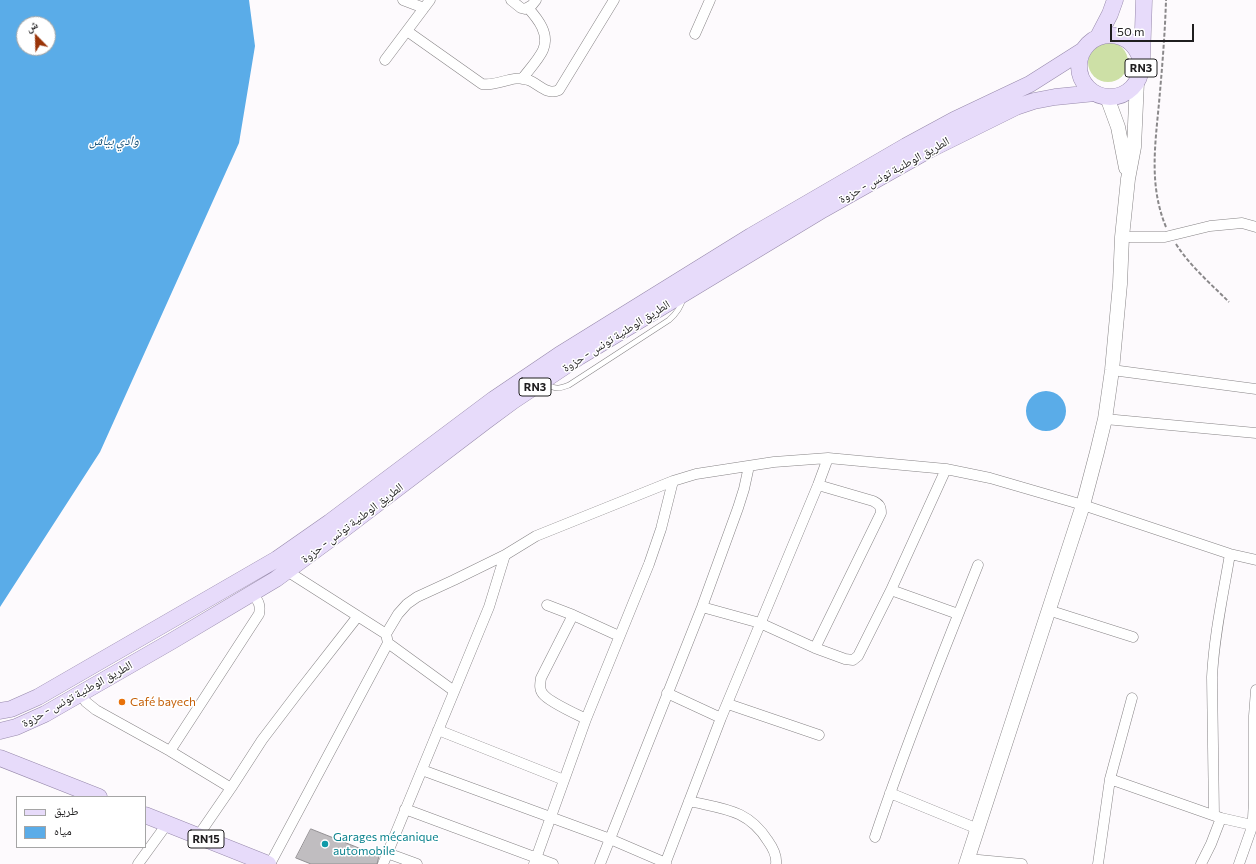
<!DOCTYPE html>
<meta charset="utf-8">
<style>
body{margin:0}
#map{position:relative;width:1256px;height:864px;overflow:hidden;background:#fdfafd;font-family:Commissioner,"Noto Naskh Arabic",sans-serif}
canvas{display:block}
.legend{position:absolute;left:16px;top:796px;width:130px;height:52px;box-sizing:border-box;background:#fff;border:1px solid #a5a5a5;margin:0;padding:5px 7px;list-style:none;font-size:12px;color:#1f1e1f}
.legend li{display:flex;align-items:center;gap:8px;height:20px}
.legend b{width:20px;border:1px solid #a5a5a5}
.north{position:absolute;left:16px;top:16px;width:40px;height:40px;box-sizing:border-box;background:#fff;border:1px solid #a5a5a5;border-radius:50%;rotate:337deg;font-size:11px;font-weight:700;line-height:16px;text-align:center;color:#1f1e1f}
.north::after{content:'';display:block;margin:auto;width:14px;height:18px;background:#9a3408;clip-path:polygon(50% 0,100% 100%,50% 72%,0 100%)}
.scale{position:absolute;left:1110px;top:24px;width:84px;height:18px;box-sizing:border-box;border:2px solid #1f1e1f;border-top:0;padding-left:5px;font-size:12px;line-height:14px;white-space:nowrap;color:#1f1e1f;-webkit-text-stroke:3px #fff;paint-order:stroke}
</style>
<div id="map">
<canvas width="1256" height="864"></canvas>
<ul class="legend">
<li><b style="height:5px;background:#e7dbfa"></b>طريق</li>
<li><b style="height:11px;background:#5aace8"></b>مياه</li>
</ul>
<div class="north">ش</div>
<div class="scale">50 m</div>
</div>
<script>
const c = document.querySelector('canvas').getContext('2d');
c.lineJoin = 'round';
function fillPath(path, color) { c.fillStyle = color; c.fill(path, 'evenodd'); }
function trace(path, color, width, dash) { c.strokeStyle = color; c.lineWidth = width; c.lineCap = dash ? 'butt' : 'round'; c.setLineDash(dash || []); c.stroke(path); }
function drawText(font, color, halo, rows, align = 'center') {
  c.font = font + ' Commissioner,"Noto Naskh Arabic",sans-serif'; c.lineWidth = 3; c.setLineDash([]); c.textBaseline = 'middle'; c.strokeStyle = halo; c.fillStyle = color; for (const [text, x, y, turn = 0] of rows) {
    c.save(); c.translate(x, y); c.rotate((+turn || 0) * Math.PI / 180); c.textAlign = isNaN(turn) ? turn : align; if (halo) c.strokeText(text, 0, 0); c.fillText(text, 0, 0); c.restore();
  }
}
const green = new Path2D(`
 M1088 62a20 20 0 1 1 40 0a20 20 0 1 1-40 0Z`);
const water = new Path2D(`
 M0 0H249L255 46 239 143 100 452 0 607ZM24 24H48V48H24Z
 M1026 411a20 20 0 1 1 40 0a20 20 0 1 1-40 0Z`);
const building = new Path2D(`
 M311 829 379 856 377 864H311L296 858Z`);
const path = new Path2D(`
 M1166 227C1149 186 1155 146 1159 103 1162 69 1165 34 1166 0
 M1176 244C1190 266 1211 284 1229 302`);
const lane = new Path2D(`
 M545 383C556 390 558 389 569 385L669 320C676 314 681 308 683 298`);
const street = new Path2D(`
 M403 0 424 8
 M511 0 521 8 525 9 532 5 536 0
 M407 31 482 84C497 87 513 74 528 80 538 83 547 96 559 90L614 0
 M695 34 710 0
 M385 60 430 0
 M522 79C528 71 539 59 543 50 550 34 538 19 528 8
 M1122 237H1165L1210 226 1242 223 1256 227
 M1112 370 1256 389
 M1105 419 1256 433
 M285 568 287 571 386 634
 M891 590 958 614
 M547 605 573 615 619 636
 M702 607 760 623 815 648 845 659 853 660 858 656 891 590 946 469
 M1048 610 1133 637
 M573 615 541 678C540 684 539 689 543 694 549 702 576 714 586 719
 M388 643 454 691
 M815 648 881 513C881 506 879 504 873 501L818 485
 M667 693 721 718
 M81 694 86 702 96 710 170 751 231 788
 M728 704 819 735
 M438 730 564 780
 M170 751 259 614C261 604 258 601 252 593
 M422 770 610 839 666 863
 M1110 779 1221 818 1211 844 1201 864
 M890 793 978 829
 M689 801C723 809 748 809 768 841 773 848 777 856 776 864
 M405 809 553 864
 M1214 815 1212 677C1214 636 1223 595 1230 554
 M1221 818 1252 825
 M198 836 231 788 262 740 297 694 358 616
 M875 837C906 745 942 655 978 565
 M387 853 417 864
 M968 859 1022 864
 M138 864 167 824
 M270 864 388 643 386 634 398 614 407 604 417 597 454 580 505 555 536 536 673 481 696 474 774 462 828 458 946 469 990 478 1083 505 1230 554 1256 560
 M383 864 489 607 505 555
 M534 864 586 719 649 564 661 529 673 481
 M600 864 702 607 738 508 744 489 749 466
 M665 864 721 718 818 485 828 458
 M1098 864 1110 779 1132 698
 M1239 864 1251 830 1253 818 1254 800V716L1256 690`);
const secondary = new Path2D(`
 M1107 97 1118 127 1126 168
 M966 864 1083 505 1097 452 1105 419 1112 370 1120 284 1122 237 1128 179 1134 147 1137 81`);
const primary = new Path2D(`
 M1079 66a31 31 0 1 1 62 0a31 31 0 1 1-62 0Z
 M1098 37 1110 14 1115 0
 M1142 59 1144 0
 M0 711 11 709 38 697 277 559 330 522 494 399 559 355 680 280 751 236 906 146 954 120 1030 84 1082 51
 M0 731 16 727 45 714 172 641 276 579 340 532 486 421 513 401 579 357 824 209 925 152 1016 107 1034 101 1055 97 1095 93
 M0 758 99 797
 M145 815 268 864`);
const markers = [
 [122,702,4,"#e8710a"],
 [325,844,4,"#0f9aa8"]
];
const shields = [
 [1141,68,32],
 [535,387,32],
 [206,839,36]
];
const shieldNames = [
 ["RN3",1141,68],
 ["RN3",535,387],
 ["RN15",206,839]
];
const streetNames = [
 ["الطريق الوطنية تونس - حزوة",894,170,-29],
 ["الطريق الوطنية تونس - حزوة",616,336,-32],
 ["الطريق الوطنية تونس - حزوة",352,523,-37],
 ["الطريق الوطنية تونس - حزوة",77,694,-29]
];
const foodNames = [
 ["Café bayech",130,702]
];
const cultureNames = [
 ["Garages mécanique",333,837],
 ["automobile",333,851]
];
const waterNames = [
 ["وادي بياش",114,141]
];
fillPath(green, '#cde0a6');
fillPath(water, '#5aace8');
fillPath(building, '#c0bdc0');
trace(building, '#939093', 1);
trace(lane, '#878486', 6);
trace(street, '#878486', 11);
trace(secondary, '#878486', 15);
trace(primary, '#9789ab', 17);
trace(path, '#8a888a', 2, [4, 2]);
trace(lane, '#fff', 5);
trace(street, '#fff', 10);
trace(secondary, '#fff', 14);
trace(primary, '#e7dbfa', 16);
for (const [x, y, r, color] of markers) { const dot = new Path2D(); dot.arc(x, y, r, 0, 2 * Math.PI); c.fillStyle = color; c.fill(dot); trace(dot, '#fff', 1.5); }
for (const [x, y, w] of shields) { const box = new Path2D(); box.roundRect(x - w / 2, y - 9, w, 18, 3); c.fillStyle = '#fff'; c.fill(box); trace(box, '#1f1e1f', 1); }
drawText('bold 11px', '#1f1e1f', null, shieldNames);
drawText('12px', '#1f1e1f', '#fff', streetNames);
drawText('12px', '#c56008', '#fff', foodNames, 'left');
drawText('12px', '#0d838f', '#fff', cultureNames, 'left');
drawText('italic 13px', '#17537b', '#fff', waterNames);
</script>
